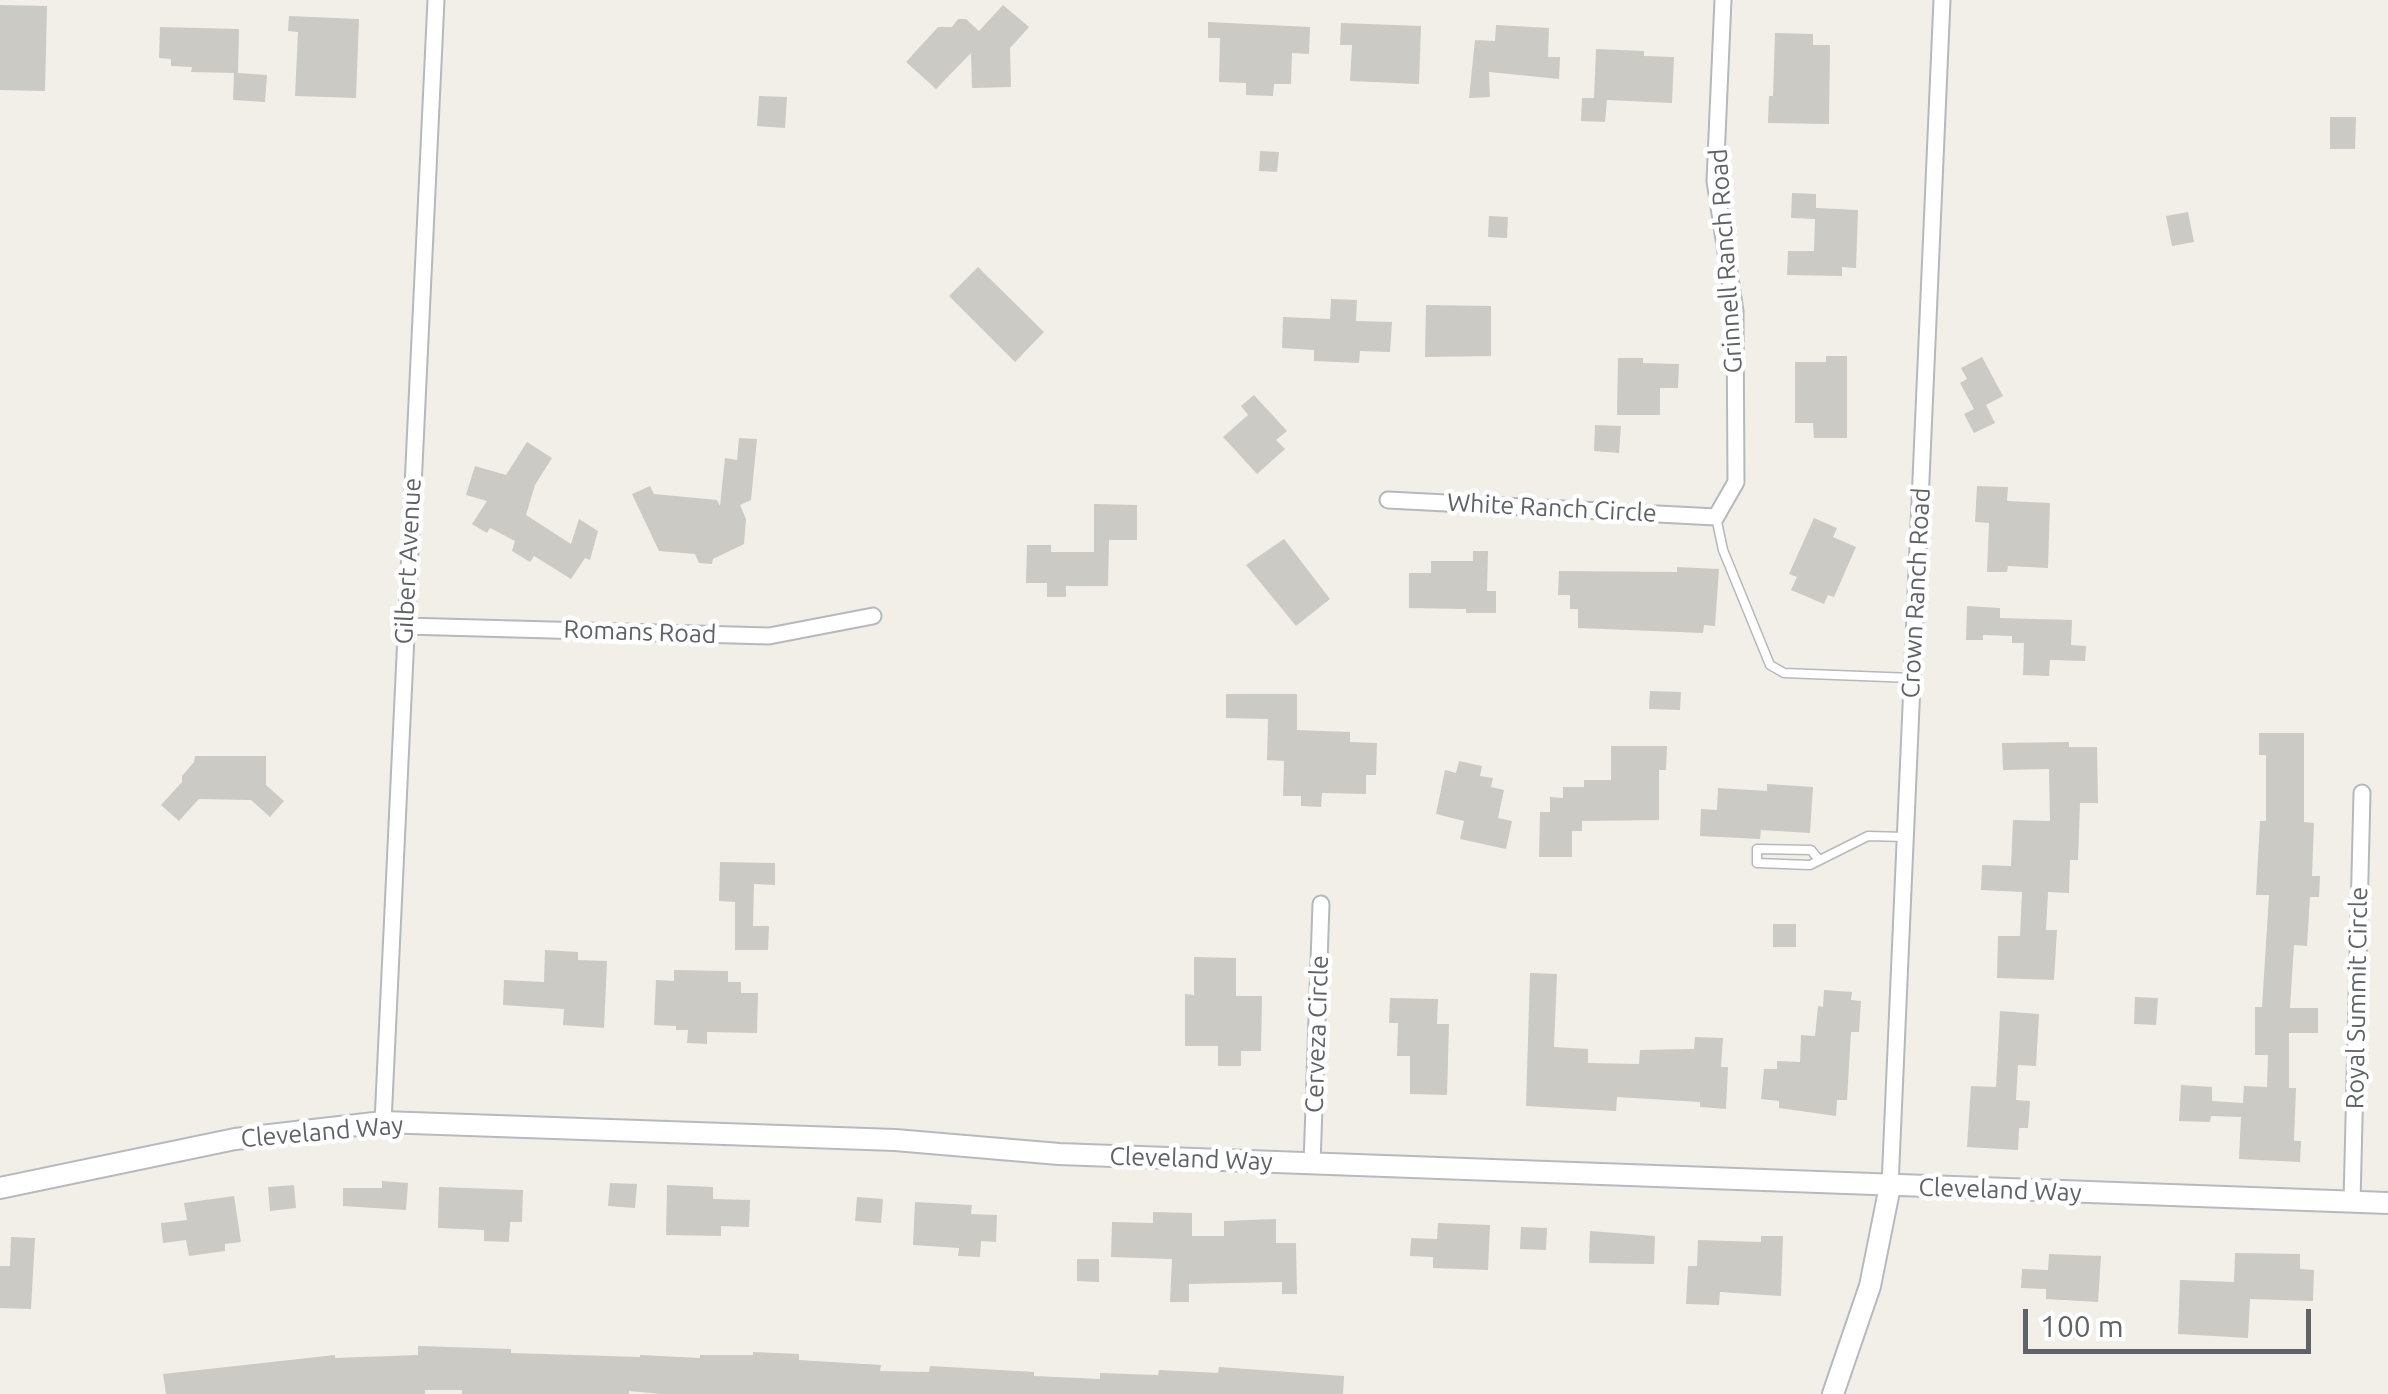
<!DOCTYPE html>
<style>
body{margin:0}
#map{position:relative;width:2388px;height:1394px;overflow:hidden;background:#f1efe8;font-family:Ubuntu,sans-serif}
canvas{display:block}
.scale{position:absolute;left:2023px;top:1309px;width:288px;height:45px;box-sizing:border-box;border:5px solid #5f6368;border-top:0;padding-left:12px;font-size:30px;line-height:35px;white-space:nowrap;color:#5f6368;-webkit-text-stroke:8px #fff;paint-order:stroke}
</style>
<div id="map">
<canvas width="2388" height="1394"></canvas>
<div class="scale">100 m</div>
</div>
<script>
const c = document.querySelector('canvas').getContext('2d');
c.lineJoin = 'round';
function fillPath(path, color) { c.fillStyle = color; c.fill(path, 'evenodd'); }
function trace(path, color, width, dash) { c.strokeStyle = color; c.lineWidth = width; c.lineCap = dash ? 'butt' : 'round'; c.setLineDash(dash || []); c.stroke(path); }
function drawText(font, color, halo, rows, align = 'center') {
  c.font = font + ' Ubuntu,sans-serif'; c.lineWidth = 9; c.setLineDash([]); c.textBaseline = 'middle'; c.strokeStyle = halo; c.fillStyle = color; for (const [text, x, y, turn = 0] of rows) {
    c.save(); c.translate(x, y); c.rotate((+turn || 0) * Math.PI / 180); c.textAlign = isNaN(turn) ? turn : align; if (halo) c.strokeText(text, 0, 0); c.fillText(text, 0, 0); c.restore();
  }
}
const building = new Path2D(`
 M0 5 47 6 45 91 0 90Z
 M1003 5 1029 27 1010 48 1011 87 972 88 971 53 936 89 906 62 938 27H952L958 19H966L979 31Z
 M289 16 359 19 356 98 295 96 298 32 288 31Z
 M1208 22 1310 27 1309 54 1292 53 1291 84H1274L1273 96 1246 95V83L1219 82 1220 38H1208Z
 M1341 23 1421 26 1419 84 1350 81 1352 45H1340Z
 M1496 25 1549 28 1548 57H1560L1559 79 1489 72 1490 97 1469 98 1475 40 1495 41Z
 M160 27 239 29 238 73 267 75 265 102 233 100 234 73 191 72 192 67 171 66V59L159 58Z
 M1775 33 1813 34V45H1830L1829 124 1768 123 1769 96H1773Z
 M1596 49 1644 51V56L1674 57 1672 103 1607 100 1605 122 1581 121 1582 98H1594Z
 M759 96 787 97 785 128 757 126Z
 M2330 117H2356L2355 149H2330Z
 M1260 151 1279 152 1277 172 1259 171Z
 M1792 193 1816 194V208L1858 210 1856 268 1842 267V276L1787 275 1788 251H1814L1815 219 1791 218Z
 M2188 212 2194 242 2172 246 2166 216Z
 M1489 216 1508 217 1507 238 1488 237Z
 M978 267 1044 332 1015 362 949 296Z
 M1331 299 1357 300 1356 321 1392 322 1390 352 1360 351 1359 363 1314 361V350L1282 348 1283 317 1330 319Z
 M1426 305 1491 306V356L1425 357Z
 M1826 356H1847V438H1814L1813 423H1795V362H1826Z
 M1982 357 2003 396 1986 405 1995 423 1974 433 1964 414 1974 409 1960 383 1967 379 1961 368Z
 M1618 358H1643V363L1679 364 1678 388H1660V415H1617Z
 M1254 395 1287 431 1276 440 1285 449 1257 474 1223 437 1248 415 1241 406Z
 M1595 425 1621 426 1619 453 1594 451Z
 M739 438 757 439 751 500 740 505 746 519 744 544 713 559 712 564 699 563 695 554 659 551 632 494 650 486 654 494 717 500 720 506 725 458 737 460Z
 M527 442 552 458 535 485 526 515 571 544 579 519 598 531 590 560 585 558 571 579 534 556 530 562 512 551 515 541 490 528 487 533 472 524 487 501 466 495 475 466 506 475Z
 M1977 486 2008 487 2007 501 2050 503 2048 568 2008 566 2007 572H1987L1989 523 1975 522Z
 M1094 504 1137 505V540H1109L1108 586H1066V597H1047V583H1026L1027 545H1051V552H1094Z
 M1814 518 1837 528 1833 537 1856 547 1834 597 1828 595 1824 604 1791 590 1797 577 1789 574Z
 M1284 539 1330 599 1296 626 1246 565Z
 M1473 551H1488L1487 591H1496V613H1466V609L1409 608V573H1431V561H1473Z
 M1677 567 1719 569 1715 626 1704 625 1703 633 1578 628V609H1570V595H1558L1559 571 1677 572Z
 M1967 606 2000 608V618L2072 620 2071 645 2086 646 2085 661 2050 660 2049 676 2023 675 2024 643H2012V636L1983 635V640H1966Z
 M1650 691 1681 692 1680 710 1649 709Z
 M1226 694H1297V730L1350 732V742L1377 743 1376 775H1366V794L1322 793 1321 807 1301 806V796H1283L1284 761 1267 760 1268 719 1226 718Z
 M2259 733H2304V822L2314 823 2312 876H2320L2319 897H2310L2307 946 2294 945 2290 1008H2318V1033H2289V1088H2296L2294 1141H2301L2300 1162 2239 1159 2241 1117 2211 1116 2210 1122 2179 1121 2181 1085 2212 1087V1101L2243 1103 2244 1086 2267 1087 2268 1055H2255V1007H2262L2269 895H2256L2260 821H2266V755H2259Z
 M2069 742V747H2097L2098 803H2080L2078 860H2070L2069 893 2048 892 2046 930H2057L2054 980 1997 978 1998 936H2020L2022 892 1981 890 1982 865 2011 866 2013 820 2050 821 2049 769 2003 770 2002 743Z
 M1611 746H1667L1666 770H1659V820L1582 821V831H1572V857H1539L1540 812H1550V797L1563 798V787H1584V780H1611Z
 M195 756H266V785L284 801 270 817 251 800 199 799 179 821 161 805 182 782V776L194 762Z
 M1459 761 1482 766 1480 776 1493 778 1491 787 1504 790 1498 818 1512 821 1506 849 1460 839 1464 821 1436 814 1445 770 1456 773Z
 M1767 784 1813 787 1810 833 1761 830 1760 839 1700 836 1701 809 1717 810 1718 788 1767 791Z
 M720 862 775 863V885L754 884 753 926H769L768 950H735V902L719 901Z
 M1773 924H1796V947H1773Z
 M545 950 578 952V960L607 961 604 1028 563 1025 564 1009 503 1005 504 980 544 982Z
 M1194 957 1236 958V996H1262L1261 1051H1241V1066H1218V1046H1185V994L1194 995Z
 M674 970 728 971V982H741V993H758L757 1033 707 1032V1044L687 1043 688 1030H676V1026L654 1025 656 980 674 981Z
 M1530 973 1557 974 1554 1047 1588 1049V1063L1639 1064 1640 1050 1694 1049 1695 1037 1723 1038 1721 1067H1728L1726 1109 1700 1107V1102L1617 1097 1616 1111 1526 1106Z
 M1824 990 1852 992 1851 1000 1861 1001 1859 1032H1851L1847 1100H1837L1836 1116 1779 1108V1101L1761 1099 1764 1069H1777V1061L1800 1062 1801 1035 1815 1036 1818 1006 1823 1007Z
 M2135 997 2158 998 2156 1025 2134 1024Z
 M1390 998 1438 999 1437 1024H1449L1447 1095 1410 1094V1056H1397L1398 1023H1389Z
 M2000 1011 2039 1014 2036 1066 2018 1065 2016 1100 2030 1101 2028 1128H2019L2018 1150 1967 1147 1971 1086 1996 1087Z
 M382 1181 408 1183 406 1210 343 1206V1188H382Z
 M610 1183 637 1184 635 1208 608 1206Z
 M294 1185 296 1208 270 1211 268 1187Z
 M667 1185 713 1187V1199L750 1200 749 1227 721 1226V1236L666 1235Z
 M439 1187 523 1190 522 1222H510L509 1242 484 1241V1230L438 1228Z
 M234 1196 241 1242 225 1244V1251L189 1256 186 1240 163 1243 161 1223 187 1220 184 1203Z
 M857 1197 883 1199 881 1223 855 1221Z
 M915 1202 972 1205 971 1214 997 1215 996 1242 981 1241 980 1257 958 1256 959 1248 913 1245Z
 M1153 1212 1192 1213V1236H1224V1221L1276 1219V1243H1296L1297 1294H1282V1282L1189 1284V1302H1170L1172 1259 1111 1257 1112 1222 1153 1223Z
 M1438 1223 1490 1225 1488 1270 1433 1268V1257L1410 1256 1411 1238 1437 1239Z
 M1521 1227 1547 1228 1546 1250 1520 1249Z
 M1590 1231 1655 1236 1654 1264 1589 1263Z
 M1761 1236H1783L1781 1296 1720 1292 1719 1305 1686 1304 1688 1266H1697L1698 1240 1761 1242Z
 M11 1237 35 1238 31 1309 0 1308V1266H10Z
 M2235 1253 2300 1254V1269L2314 1270 2313 1301 2250 1299 2248 1338 2178 1334 2180 1280 2234 1282Z
 M2049 1254 2101 1256 2098 1302 2046 1299V1289L2021 1288 2022 1269 2048 1270Z
 M1077 1259H1099V1282L1077 1281Z
 M418 1346 511 1349V1353L640 1357V1355L700 1358V1355H753V1352L799 1354V1360L881 1365 880 1371 929 1372 930 1366 1034 1372V1376L1100 1379V1373L1158 1375 1159 1370 1218 1373 1219 1367 1344 1376 1343 1394H662L629 1391V1394H462V1390H425V1394H166L163 1374 335 1355V1358L418 1355Z`);
const lane = new Path2D(`
 M1716 517 1723 550 1770 665 1784 673 1912 678
 M1819 860 1811 850 1757 849V863L1810 865 1868 836 1905 837`);
const street = new Path2D(`
 M1388 500 1716 517 1736 482 1735 311 1715 181 1723 0
 M405 626 769 636 873 616
 M383 1122 436 0
 M1312 1164 1321 904
 M1890 1186 1942 0
 M2352 1202 2362 793`);
const secondary = new Path2D(`
 M0 1188 235 1139 383 1122 895 1140 1059 1154 2388 1203
 M1833 1394 1870 1286 1890 1186`);
const streetNames = [
 ["Grinnell Ranch Road",1726,261,-94],
 ["White Ranch Circle",1552,508,3],
 ["Gilbert Avenue",408,561,-87],
 ["Crown Ranch Road",1916,593,-87],
 ["Romans Road",640,632,2],
 ["Royal Summit Circle",2357,998,-89],
 ["Cerveza Circle",1317,1034,-88],
 ["Cleveland Way",322,1132,-5],
 ["Cleveland Way",1191,1159,2],
 ["Cleveland Way",2000,1190,2]
];
fillPath(building, '#cccac5');
trace(lane, '#b5b8bc', 11);
trace(street, '#b5b8bc', 19);
trace(secondary, '#b6babf', 24);
trace(lane, '#fff', 8);
trace(street, '#fff', 15);
trace(secondary, '#fff', 20);
drawText('25px', '#5f6368', '#fff', streetNames);
</script>
